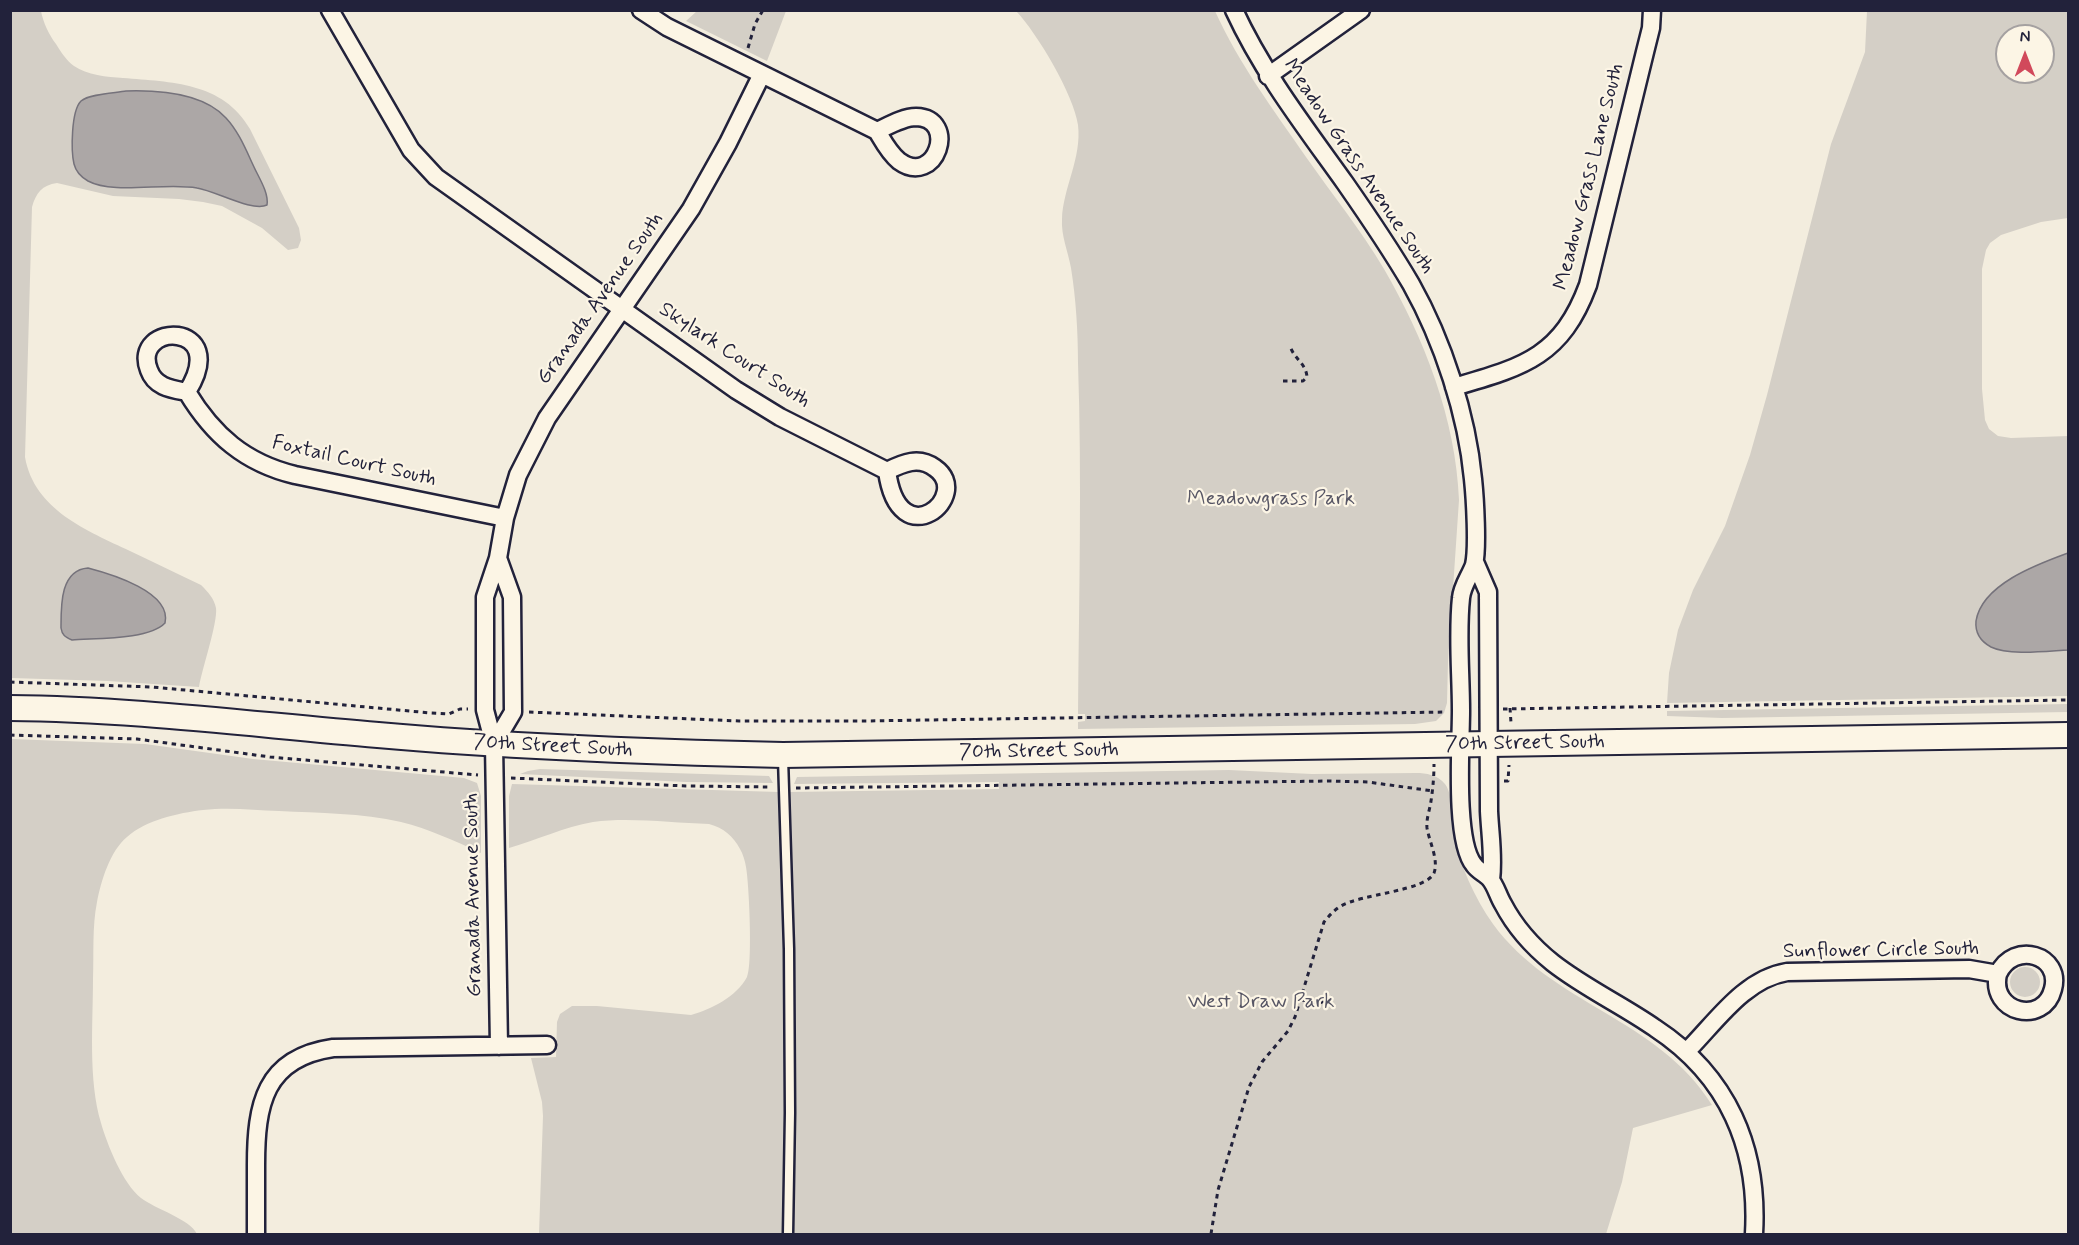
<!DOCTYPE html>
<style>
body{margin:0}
#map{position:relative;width:2079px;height:1245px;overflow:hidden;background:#f3edde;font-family:Mynerve,sans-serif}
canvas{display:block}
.frame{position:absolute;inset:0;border:12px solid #22223b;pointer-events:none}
.north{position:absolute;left:1995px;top:24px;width:60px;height:60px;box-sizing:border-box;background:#fcf5e5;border:2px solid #a5a1a1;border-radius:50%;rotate:0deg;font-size:16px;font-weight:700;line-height:24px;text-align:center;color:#22223b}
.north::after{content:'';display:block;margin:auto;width:21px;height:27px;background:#d1495b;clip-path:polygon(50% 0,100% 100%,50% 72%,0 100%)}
</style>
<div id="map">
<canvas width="2079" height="1245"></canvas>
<div class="frame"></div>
<div class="north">N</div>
</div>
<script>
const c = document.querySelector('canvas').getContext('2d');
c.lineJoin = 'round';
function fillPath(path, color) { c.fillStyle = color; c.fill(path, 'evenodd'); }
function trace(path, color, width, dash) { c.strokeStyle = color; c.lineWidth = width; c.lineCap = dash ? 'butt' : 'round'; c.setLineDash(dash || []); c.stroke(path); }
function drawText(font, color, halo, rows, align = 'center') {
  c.font = font + ' Mynerve,sans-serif'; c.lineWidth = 4.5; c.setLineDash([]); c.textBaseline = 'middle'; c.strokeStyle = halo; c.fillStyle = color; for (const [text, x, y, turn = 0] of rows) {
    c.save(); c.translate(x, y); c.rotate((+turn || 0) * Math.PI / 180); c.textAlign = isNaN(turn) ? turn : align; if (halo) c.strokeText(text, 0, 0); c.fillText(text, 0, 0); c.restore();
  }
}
const green = new Path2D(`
 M10 11H41C43 22 49 35 56 44 61 52 66 60 74 66 87 75 107 77 123 78 171 82 223 82 250 129L299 228 301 240 298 248 288 250 262 228 222 206 203 202 179 199 113 196 57 183C42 185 36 193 32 207L25 457C34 510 88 531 130 551 154 562 177 574 201 585 208 592 214 598 216 608 218 622 202 669 199 687L108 681 11 678Z
 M697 11V10L786 11 767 61 686 21Z
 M1016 11H1215C1239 64 1273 109 1306 157 1332 194 1361 230 1384 269 1424 338 1456 419 1459 500L1448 662 1447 703 1444 713 1436 721 1415 724 1078 729V722L1085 721V714H1078C1079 597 1082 480 1078 363 1078 332 1076 299 1071 268 1068 251 1061 236 1062 219 1063 188 1082 158 1078 125 1074 95 1037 33 1016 11Z
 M1867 11H2068V218L2041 222 2001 235 1990 243 1986 250 1982 269V389L1985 420 1989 429 1998 436 2011 438 2068 436V696L1667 703 1669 673 1678 630 1693 590 1725 526 1750 455 1767 395 1831 144 1865 52ZM2007 36H2043V72H2007Z
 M2068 704V712L1722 718 1667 716V711Z
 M11 739 145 744 253 759 464 778 477 783 481 796V853C455 841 429 829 401 822 362 813 319 813 279 811 254 810 228 807 203 810 178 813 146 820 127 837 110 851 101 881 97 902 92 927 94 953 93 979 93 1023 88 1080 101 1123 107 1144 123 1184 141 1198 155 1209 190 1219 197 1234H11Z
 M540 769 769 776 773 783 686 782 520 774 528 771Z
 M1229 770 1312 774 1416 773C1426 773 1438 775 1445 784 1454 796 1450 818 1453 833 1460 865 1474 897 1493 924 1552 1005 1658 1018 1712 1105L1633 1128 1622 1182 1606 1234H793C799 1087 795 939 789 792L999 789V782L794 784 797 777Z
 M512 784 779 792C784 939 788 1087 783 1234H539L543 1116 542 1102 531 1058 556 1057 557 1022 560 1014 572 1006H597L691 1015C712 1009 736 997 747 977 753 965 749 883 746 867 745 861 743 854 740 849 733 836 724 828 709 824 673 823 629 817 593 822 564 827 537 840 509 848V796Z
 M2010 982a15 15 0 1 1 30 0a15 15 0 1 1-30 0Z`);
const water = new Path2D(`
 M126 91C158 90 203 93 226 118 239 132 246 150 254 167 259 178 269 193 267 205 252 212 216 191 197 188 166 182 114 195 88 181 81 177 76 172 74 164 71 151 71 111 81 101 89 94 115 93 126 91Z
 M2068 553V650C2048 651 2009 656 1991 647 1980 641 1975 632 1976 621 1982 584 2038 564 2068 553Z
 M88 568C111 574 172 592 165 623 149 640 95 638 72 640 65 637 62 635 61 628 61 606 60 570 88 568Z`);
const path = new Path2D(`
 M748 48 755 24 763 10
 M1283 381H1303L1307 377C1306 363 1294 359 1290 346
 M10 682 152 687 431 713 449 714 460 709H468
 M1510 708 1511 723
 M1503 709 2068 700
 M529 712 739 721H863L1446 712
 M10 735 137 739 270 757 478 775
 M511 778 686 786 771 787
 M1504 781H1508L1509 765
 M796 788 1329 781 1368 782 1433 791
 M1302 1000 1320 1003 1332 997
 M1211 1234 1218 1190 1249 1087 1262 1062 1288 1031 1295 1017 1324 922C1329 916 1334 910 1341 906 1361 894 1426 891 1434 873 1439 860 1429 841 1427 828 1426 819 1430 809 1431 801 1433 788 1434 776 1434 764`);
const lane = new Path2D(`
 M783 758 789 949 790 1113 788 1234`);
const street = new Path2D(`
 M330 10 411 150 436 177 736 390 780 417 887 471C899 559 974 495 935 468 919 456 903 463 887 471
 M641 10 667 27 877 131C883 141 889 153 899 161 936 188 959 118 916 117 903 117 888 126 877 131
 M1234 10C1263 73 1305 127 1345 183 1368 216 1391 250 1411 284 1443 341 1467 415 1473 479 1475 498 1478 548 1474 565 1470 576 1462 586 1461 598 1457 635 1461 674 1461 711 1461 744 1454 841 1474 865 1478 871 1486 874 1490 879 1496 886 1498 896 1503 904 1515 927 1533 947 1553 963 1585 988 1622 1005 1655 1028 1728 1076 1759 1148 1754 1234
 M1268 76 1361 10
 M1454 387C1522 367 1561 358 1588 285L1645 52 1651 28 1652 10
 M187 392C171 389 155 387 149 370 130 322 232 320 187 392 213 435 245 463 295 475L505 518
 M1475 562 1488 592 1489 811C1490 834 1494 856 1491 880
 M494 744 513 712 512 597 498 558
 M499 1046 494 744 485 710V597L498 558 505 518 518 475 547 418 691 209 728 143 762 74
 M1687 1051C1716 1022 1744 979 1787 972L1969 969 1998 974C2014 940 2062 955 2053 989 2044 1026 1989 1013 1998 974
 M256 1234C256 1211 256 1188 256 1165 256 1105 264 1058 333 1048L547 1045`);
const secondary = new Path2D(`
 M10 708C134 709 256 725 378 735 513 747 648 752 783 755L2068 735`);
const streetNames = [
 ["Meadow Grass Avenue South",1358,167,56],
 ["Meadow Grass Lane South",1590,177,-76],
 ["Granada Avenue South",601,299,-55],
 ["Skylark Court South",734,356,33],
 ["Foxtail Court South",354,462,13],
 ["70th Street South",1525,744,-1],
 ["70th Street South",553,747,3],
 ["70th Street South",1039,752,-1],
 ["Granada Avenue South",474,895,-91],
 ["Sunflower Circle South",1881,951,-1]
];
const parkNames = [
 ["Meadowgrass Park",1271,500],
 ["West Draw Park",1261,1003]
];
fillPath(green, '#d4cfc6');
fillPath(water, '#aca7a6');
trace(water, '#75727b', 1.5);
trace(lane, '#22223b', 13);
trace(street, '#22223b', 21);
trace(secondary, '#22223b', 28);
trace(path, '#22223b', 3, [4.5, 4.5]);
trace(lane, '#fcf5e5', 8);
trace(street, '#fcf5e5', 16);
trace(secondary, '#fcf5e5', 24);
drawText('21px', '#22223b', '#fcf5e5', streetNames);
drawText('21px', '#575665', '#fcf5e5', parkNames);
</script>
